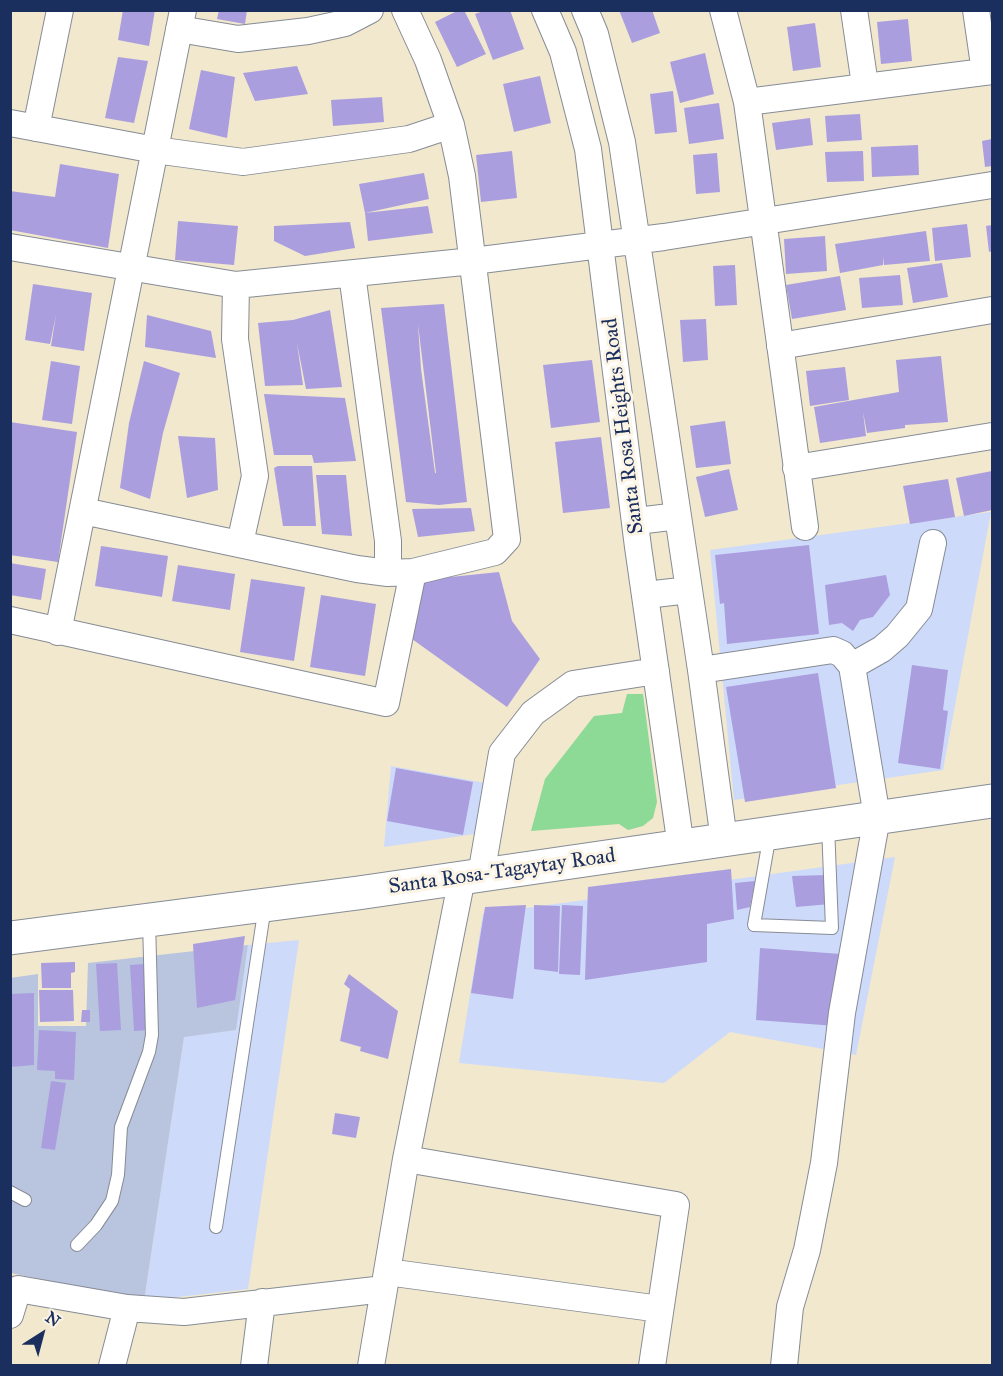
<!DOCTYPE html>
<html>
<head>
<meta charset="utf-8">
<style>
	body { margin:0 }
	#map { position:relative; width:1003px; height:1376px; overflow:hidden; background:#f1e8cd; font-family:"IM FELL Great Primer",serif }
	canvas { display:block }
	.frame { position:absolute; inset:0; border:12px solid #1b2f5e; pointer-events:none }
	.north { position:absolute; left:12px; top:1304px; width:60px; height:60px; -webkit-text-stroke:4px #fcf5e5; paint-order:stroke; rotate:36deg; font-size:16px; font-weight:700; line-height:24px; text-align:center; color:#1b2f5e }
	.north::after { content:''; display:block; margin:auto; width:21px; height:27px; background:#1b2f5e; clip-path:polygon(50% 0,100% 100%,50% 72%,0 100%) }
</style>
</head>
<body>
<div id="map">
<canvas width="1003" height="1376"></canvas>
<div class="frame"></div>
<div class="north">N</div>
</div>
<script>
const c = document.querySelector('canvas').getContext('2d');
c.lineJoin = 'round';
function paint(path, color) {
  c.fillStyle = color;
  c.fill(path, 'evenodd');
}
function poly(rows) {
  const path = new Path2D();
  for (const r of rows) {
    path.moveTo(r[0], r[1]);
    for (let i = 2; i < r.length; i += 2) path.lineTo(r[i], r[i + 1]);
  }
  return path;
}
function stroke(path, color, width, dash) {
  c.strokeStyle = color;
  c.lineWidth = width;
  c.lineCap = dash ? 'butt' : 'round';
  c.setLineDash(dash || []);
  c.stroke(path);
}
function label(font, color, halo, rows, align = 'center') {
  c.font = font + ' "IM FELL Great Primer",serif';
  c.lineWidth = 6;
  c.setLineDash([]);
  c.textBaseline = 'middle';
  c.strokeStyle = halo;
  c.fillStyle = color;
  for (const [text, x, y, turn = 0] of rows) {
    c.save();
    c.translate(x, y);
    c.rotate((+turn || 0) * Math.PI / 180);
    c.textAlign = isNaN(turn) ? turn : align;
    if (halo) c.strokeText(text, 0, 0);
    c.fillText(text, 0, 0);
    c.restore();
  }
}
paint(poly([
	[991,512,943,770,734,800,710,550],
	[391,766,491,784,482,833,384,847],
	[895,857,856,1055,730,1032,664,1083,459,1063,483,914],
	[299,940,248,1289,144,1301,184,1036,235,1030,248,945]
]), '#cedafa');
paint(poly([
	[248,945,236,1030,184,1037,144,1301,11,1273,10,978,38,974,38,1026,86,1026,88,963]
]), '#b9c4de');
paint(poly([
	[627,694,643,694,657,802,653,818,643,826,628,830,619,824,531,831,545,779,594,716,622,713]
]), '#8dd996');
paint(poly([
	[123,10,155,10,149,46,118,40],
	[219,10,247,10,245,24,217,19],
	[459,10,464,10,486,54,457,67,435,22],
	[486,10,510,10,524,49,493,60,475,14],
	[619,10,652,10,660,33,632,43],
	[908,19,912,61,881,64,877,22],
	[815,23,821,67,793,71,787,27],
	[705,53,714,94,680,103,670,62],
	[118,57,148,61,134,123,105,118],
	[297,66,308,94,255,101,243,73],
	[201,70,235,77,227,138,189,129],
	[540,76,551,123,514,132,503,84],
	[673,91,677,132,655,134,650,94],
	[382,97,384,122,333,126,331,100],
	[719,103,724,139,689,144,684,108],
	[860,114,862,140,827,142,825,116],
	[810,118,813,145,776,150,772,123],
	[992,139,992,166,985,167,982,141],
	[918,145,919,175,872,177,871,147],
	[512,151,517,198,481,202,476,155],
	[863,151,864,181,827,182,825,152],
	[717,153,720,192,696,194,693,155],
	[60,164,119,174,108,248,10,230,10,191,55,197],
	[424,173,429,199,365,213,359,184],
	[428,206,433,233,368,241,365,213],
	[178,221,238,226,234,265,175,260],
	[350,222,355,248,305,256,274,241,274,226],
	[967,224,971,257,935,261,932,228],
	[992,225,992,251,989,252,986,226],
	[926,231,930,261,884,265,883,257,883,265,840,273,835,244],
	[825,236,827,271,786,274,784,239],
	[942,263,948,297,913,303,907,268],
	[735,265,737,305,715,306,713,266],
	[900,275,903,305,862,308,859,278],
	[840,276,846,310,792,319,786,285],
	[33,284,92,293,84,351,51,346,56,315,50,344,25,340],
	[444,304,467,502,439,505,406,502,381,308],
	[418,324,436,473,435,473,421,369],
	[330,310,342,387,306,389,297,343,303,385,265,386,258,323,293,320],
	[147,315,211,331,216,358,145,347],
	[706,319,708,360,683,362,680,320],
	[941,356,948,422,905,425,905,428,867,433,863,412,866,436,820,443,814,407,899,392,896,360],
	[592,360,600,422,551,428,543,365],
	[51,361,80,366,72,424,42,420],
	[144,361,180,373,163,433,150,499,120,488,129,423],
	[845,367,849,400,810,406,806,371],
	[264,394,345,398,356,461,314,463,312,455,274,455],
	[725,421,731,464,696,468,690,426],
	[10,422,77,432,58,562,10,555],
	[178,436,215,438,218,490,187,498],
	[601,437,610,508,563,513,555,442],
	[278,466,312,466,316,526,283,526,274,468],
	[729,469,738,510,705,517,696,477],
	[992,471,992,510,964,516,956,478],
	[316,475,346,475,352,536,322,534],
	[948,479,955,517,910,524,903,486],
	[471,508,475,531,418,537,412,509],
	[809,545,819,634,727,644,724,603,720,604,715,555],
	[101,546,168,556,162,597,95,586],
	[10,563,46,569,41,600,10,595],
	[178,565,235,574,230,610,172,601],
	[499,572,512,621,540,659,507,707,412,639,422,580],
	[886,575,890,595,873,617,860,620,853,631,842,623,829,625,825,585],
	[251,579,305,587,294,661,240,652],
	[321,595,376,604,365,676,310,667],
	[912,665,948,670,943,710,948,711,940,769,898,763],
	[818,673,836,788,745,802,726,687],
	[396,768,473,782,463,835,387,821],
	[731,869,734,919,707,924,707,962,585,980,588,887],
	[828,875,830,904,796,907,792,876],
	[755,881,750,907,737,910,735,883],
	[526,905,513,999,471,993,485,907],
	[534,905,560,906,558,972,534,969],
	[562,905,583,906,580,975,559,974],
	[245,936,235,1000,197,1008,193,944],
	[760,948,841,954,836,1026,756,1020],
	[75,962,75,972,71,973,71,988,42,988,41,963],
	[117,963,121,1030,100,1031,96,964],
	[145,964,148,1030,134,1031,130,965],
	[349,974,398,1011,388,1059,360,1051,361,1047,340,1041,350,989,344,984],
	[39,990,73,990,74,1021,40,1022],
	[34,993,34,1065,10,1067,10,994],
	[82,1010,90,1010,90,1022,81,1022],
	[39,1030,76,1032,74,1080,55,1079,55,1071,37,1070],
	[51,1081,66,1083,55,1150,41,1148],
	[335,1113,360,1117,356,1138,332,1134]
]), '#aa9edf');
const lane = poly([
	[770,834,754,925,832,928,828,825],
	[10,1192,25,1200],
	[216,1227,265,906],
	[77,1245,96,1225,112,1201,118,1175,121,1127,149,1052,152,1035,149,921]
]);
const street = poly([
	[545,10,563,52,588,149,638,547,681,847],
	[585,10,595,34,622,142,701,670,724,840],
	[723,10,747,102,805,527],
	[854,10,865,85],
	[976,10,985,72],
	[179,29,238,39,308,31,345,23,370,10],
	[747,102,992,71],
	[10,123,155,150,243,162,409,139,451,125],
	[36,128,60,10],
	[10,247,236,285,473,261,664,237,992,185],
	[352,274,388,541,388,573],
	[236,285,235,339,255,476,240,543],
	[780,346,992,310],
	[796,468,992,436],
	[83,511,357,569,388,573,413,572,495,552,507,539,462,176,451,125,428,60,405,10],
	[637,521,678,516],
	[646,595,689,590],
	[10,620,386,703,413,572],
	[58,632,183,10],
	[852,666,882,649,897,636,919,609,933,543],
	[701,670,833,650,842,654,852,666,877,817,842,1013,824,1163,807,1250,790,1307,784,1366],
	[481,875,502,753,533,713,573,684,656,671],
	[406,1159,676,1205,652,1366],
	[387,1272,660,1309],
	[10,1315,18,1289,127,1308,184,1312,384,1289],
	[112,1366,127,1308],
	[254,1366,262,1302],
	[371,1366,406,1159,462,878]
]);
const primary = poly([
	[10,938,358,893,992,801]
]);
stroke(lane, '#868c96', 14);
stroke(street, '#868c96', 28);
stroke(primary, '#868c96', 35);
stroke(lane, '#fff', 12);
stroke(street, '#fff', 26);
stroke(primary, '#fff', 33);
label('21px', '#1b2f5e', '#fcf5e5', [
	["Santa Rosa Heights Road",624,426,-97],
	["Santa Rosa-Tagaytay Road",502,872,-8]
]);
</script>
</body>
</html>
